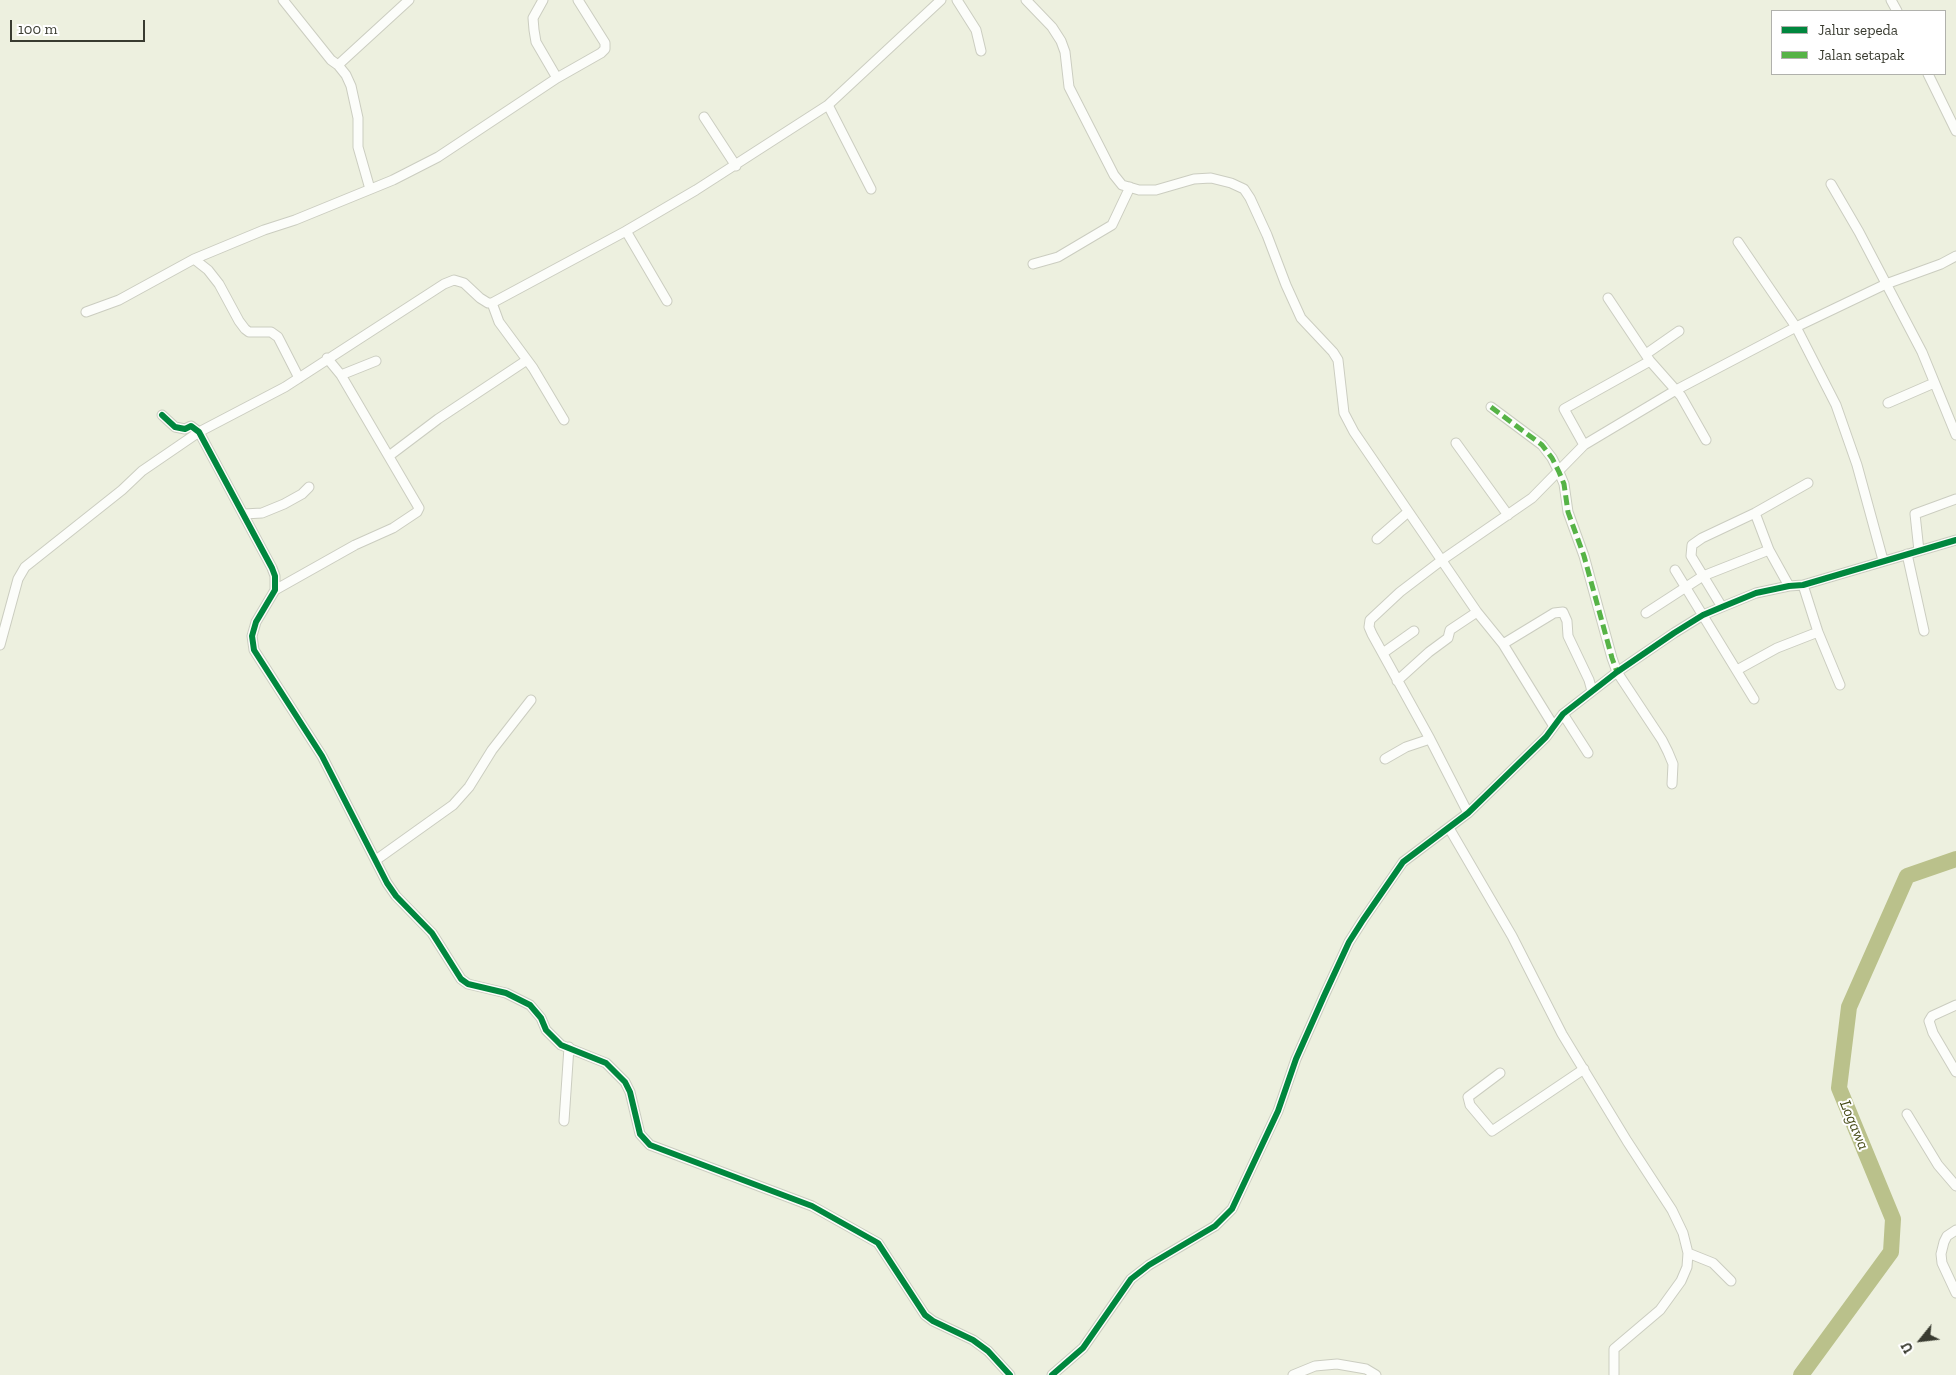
<!DOCTYPE html>
<html>
<head>
<meta charset="utf-8">
<style>
	body { margin:0 }
	#map { position:relative; width:1956px; height:1375px; overflow:hidden; background:#edf0df; font-family:"Zilla Slab",serif }
	canvas { display:block }
	.legend { position:absolute; left:1771px; top:10px; width:175px; height:65px; box-sizing:border-box; background:#fff; border:1px solid #b0b1ac; margin:0; padding:6px 9px; list-style:none; font-size:15px; color:#393b30 }
	.legend li { display:flex; align-items:center; gap:10px; height:25px }
	.legend b { width:25px; border:1px solid #b0b1ac }
	.north { position:absolute; left:1896px; top:1315px; width:50px; height:50px; -webkit-text-stroke:4px #fff; paint-order:stroke; rotate:241deg; font-size:14px; font-weight:700; line-height:20px; text-align:center; color:#393b30 }
	.north::after { content:''; display:block; margin:auto; width:18px; height:22px; background:#393b30; clip-path:polygon(50% 0,100% 100%,50% 72%,0 100%) }
	.scale { position:absolute; left:10px; top:20px; width:135px; height:22px; box-sizing:border-box; border:2px solid #393b30; border-top:0; padding-left:6px; font-size:15px; line-height:18px; white-space:nowrap; color:#393b30; -webkit-text-stroke:4px #fff; paint-order:stroke }
</style>
</head>
<body>
<div id="map">
<canvas width="1956" height="1375"></canvas>
<ul class="legend">
<li><b style="height:6px;background:#00873e"></b>Jalur sepeda</li>
<li><b style="height:6px;background:#56b346"></b>Jalan setapak</li>
</ul>
<div class="north">U</div>
<div class="scale">100 m</div>
</div>
<script>
const c = document.querySelector('canvas').getContext('2d');
c.lineJoin = 'round';
function poly(rows) {
  const path = new Path2D();
  for (const r of rows) {
    path.moveTo(r[0], r[1]);
    for (let i = 2; i < r.length; i += 2) path.lineTo(r[i], r[i + 1]);
  }
  return path;
}
function stroke(path, color, width, dash) {
  c.strokeStyle = color;
  c.lineWidth = width;
  c.lineCap = dash ? 'butt' : 'round';
  c.setLineDash(dash || []);
  c.stroke(path);
}
function label(font, color, halo, rows, align = 'center') {
  c.font = font + ' "Zilla Slab",serif';
  c.lineWidth = 4;
  c.setLineDash([]);
  c.textBaseline = 'middle';
  c.strokeStyle = halo;
  c.fillStyle = color;
  for (const [text, x, y, turn = 0] of rows) {
    c.save();
    c.translate(x, y);
    c.rotate((+turn || 0) * Math.PI / 180);
    c.textAlign = isNaN(turn) ? turn : align;
    if (halo) c.strokeText(text, 0, 0);
    c.fillText(text, 0, 0);
    c.restore();
  }
}
stroke(poly([
	[1801,1375,1891,1252,1893,1219,1839,1088,1849,1007,1907,876,1956,859]
]), '#bac18b', 16);
const street = poly([
	[283,0,331,60,338,65,346,75,351,86,358,118,358,147,370,189],
	[543,0,533,18,534,30,536,42,557,78],
	[957,0,976,30,981,51],
	[1026,0,1052,27,1061,41,1065,52,1069,87,1114,175,1122,185,1139,190,1156,190,1194,179,1211,178,1231,183,1244,189,1250,198,1267,235,1286,285,1301,318,1333,352,1338,360,1344,413,1354,432,1477,612,1503,644,1553,725],
	[1891,0,1897,11],
	[338,65,409,0],
	[1928,74,1956,131],
	[828,105,871,189],
	[704,117,736,166],
	[1831,184,1859,232,1922,352,1956,435],
	[626,231,667,301],
	[1738,242,1796,327,1836,405,1857,465,1883,560],
	[194,259,264,230,295,220,393,180,438,157,557,78,601,53,605,49,605,43,578,0],
	[1033,264,1058,257,1112,225,1130,187],
	[1608,298,1650,361,1681,396,1706,440],
	[492,303,499,322,533,368,564,420],
	[86,312,119,300,194,259,208,270,219,284,239,321,245,329,249,332,271,332,278,337,299,378],
	[1646,354,1679,331],
	[341,375,376,361],
	[1888,403,1934,383],
	[1491,407,1542,445,1552,458,1559,472,1564,484,1568,512,1584,556,1612,658,1617,672,1662,740,1668,752,1673,764,1672,784],
	[162,415,175,427,185,429,191,426,199,432,272,568,275,576,275,590,256,622,252,636,254,650,322,756,387,883,396,896,432,933,461,979,468,984,506,993,530,1005,541,1018,546,1030,561,1045,606,1063,625,1082,630,1092,640,1134,650,1145,812,1206,878,1243,925,1315,933,1321,973,1340,988,1351,1010,1375],
	[1456,443,1508,515],
	[1584,445,1564,409,1650,361],
	[389,456,438,419,527,360],
	[1755,513,1769,550,1789,586],
	[244,514,262,513,284,504,302,494,309,487],
	[1377,539,1408,512],
	[1919,551,1915,514,1956,499],
	[1907,554,1924,631],
	[1675,570,1754,699],
	[1803,585,1818,632,1840,685],
	[275,590,355,545,393,528,417,512,419,508,341,375,327,358],
	[1722,607,1691,556,1692,545,1702,538,1755,513,1808,483],
	[1646,613,1703,576,1769,550],
	[1503,644,1554,613,1563,612,1567,621,1568,636,1589,680,1592,691],
	[0,645,18,579,25,567,122,490,142,471,199,432,285,387,444,284,454,280,464,283,480,298,488,303,492,303,626,231,696,190,828,105,941,0],
	[1383,653,1414,631],
	[1737,670,1777,648,1818,632],
	[1397,681,1429,652,1448,638,1450,630,1477,612],
	[1563,714,1588,753],
	[1385,759,1406,747,1430,739],
	[1468,813,1430,739,1372,634,1369,627,1370,620,1400,592,1442,560,1532,498,1584,445,1676,390,1796,327,1886,284,1941,264,1956,256],
	[1449,828,1512,936,1562,1034,1627,1141,1672,1210,1683,1233,1688,1253,1687,1267,1681,1281,1660,1310,1614,1349,1614,1375],
	[376,860,453,805,469,787,492,750,531,700],
	[1956,1005,1932,1016,1929,1021,1933,1033,1956,1072],
	[1500,1073,1468,1097,1470,1105,1492,1131,1584,1069],
	[1907,1114,1938,1165,1956,1186],
	[564,1121,569,1047],
	[1956,1230,1947,1236,1944,1242,1941,1254,1942,1263,1956,1293],
	[1688,1253,1713,1263,1731,1281],
	[1052,1375,1083,1348,1131,1279,1149,1265,1215,1226,1232,1209,1278,1111,1296,1059,1324,996,1349,942,1363,920,1403,862,1468,813,1546,737,1563,714,1617,672,1674,633,1703,615,1722,607,1756,593,1789,586,1803,585,1956,540],
	[1293,1375,1315,1366,1337,1364,1366,1369,1376,1375]
]);
stroke(street, '#cbcdc0', 11);
stroke(street, '#fcfdfa', 9);
stroke(poly([
	[1491,407,1542,445,1552,458,1559,472,1564,484,1568,512,1584,556,1612,658,1617,672]
]), '#56b346', 5, [10, 5]);
stroke(poly([
	[162,415,175,427,185,429,191,426,199,432,272,568,275,576,275,590,256,622,252,636,254,650,322,756,387,883,396,896,432,933,461,979,468,984,506,993,530,1005,541,1018,546,1030,561,1045,606,1063,625,1082,630,1092,640,1134,650,1145,812,1206,878,1243,925,1315,933,1321,973,1340,988,1351,1010,1375],
	[1052,1375,1083,1348,1131,1279,1149,1265,1215,1226,1232,1209,1278,1111,1296,1059,1324,996,1349,942,1363,920,1403,862,1468,813,1546,737,1563,714,1617,672,1674,633,1703,615,1722,607,1756,593,1789,586,1803,585,1956,540]
]), '#00873e', 6);
label('italic 16px', '#464b17', '#fff', [
	["Logawa",1854,1125,67]
]);
</script>
</body>
</html>
